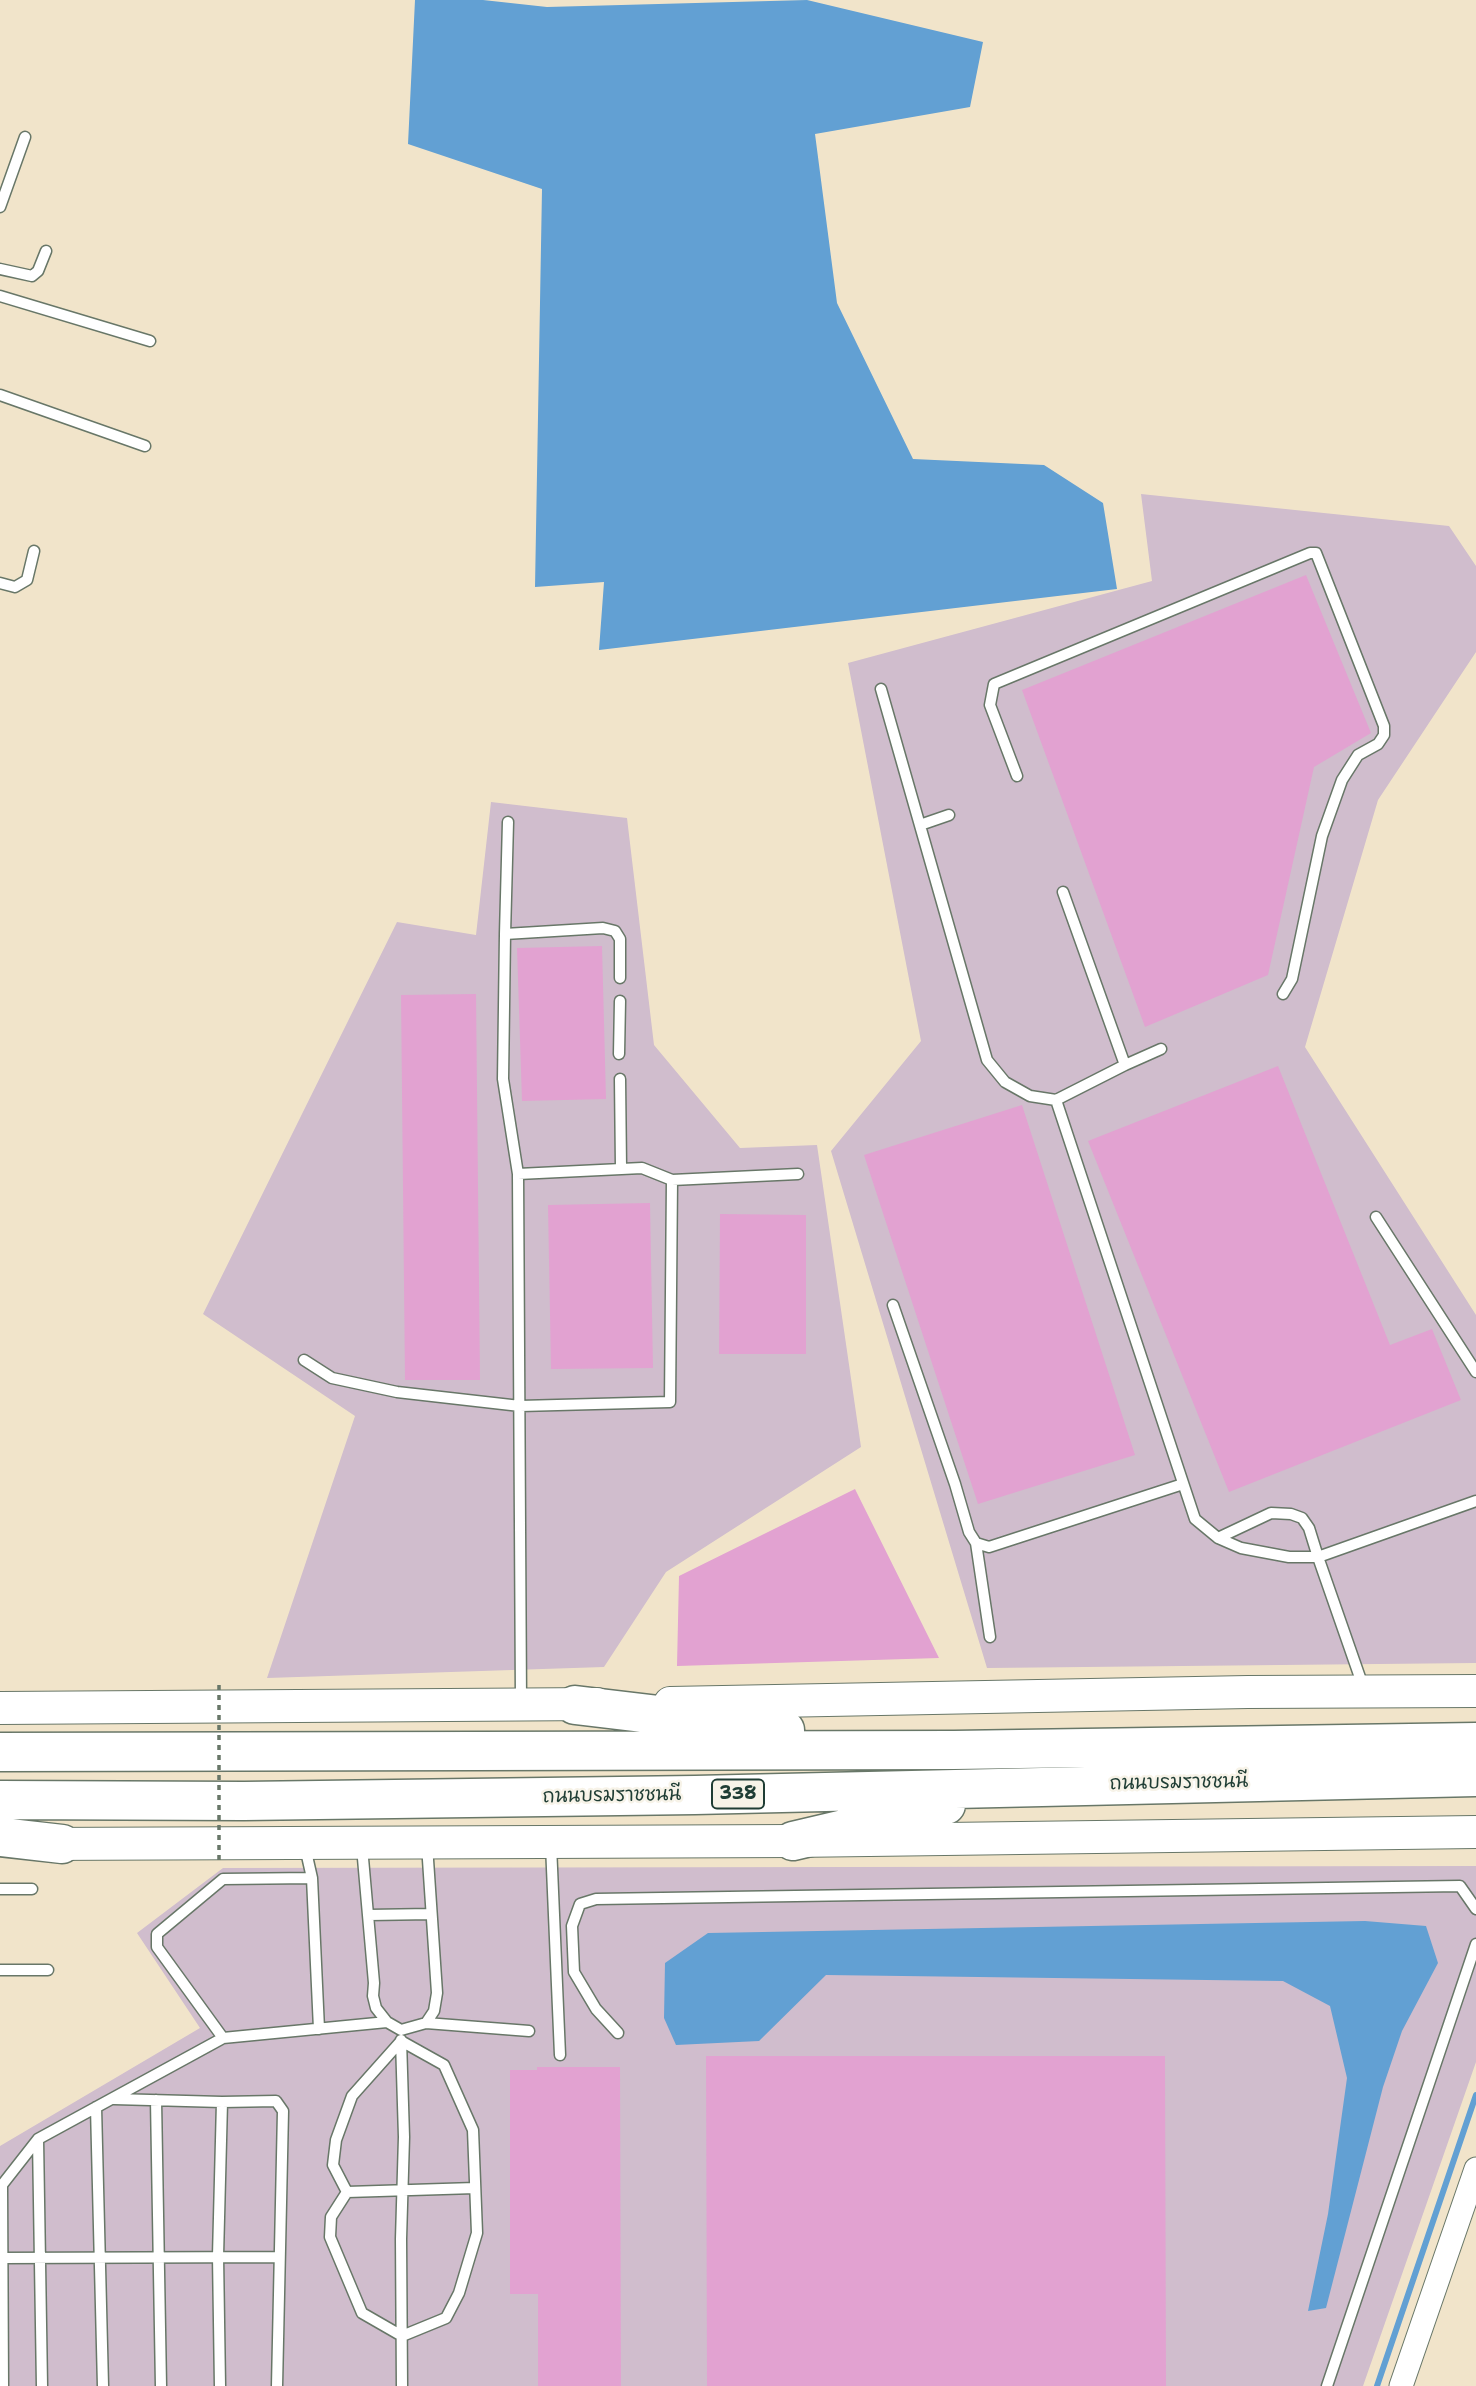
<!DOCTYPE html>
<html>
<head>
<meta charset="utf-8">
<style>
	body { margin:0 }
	canvas { display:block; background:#f1e4ca }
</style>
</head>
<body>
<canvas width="1476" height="2386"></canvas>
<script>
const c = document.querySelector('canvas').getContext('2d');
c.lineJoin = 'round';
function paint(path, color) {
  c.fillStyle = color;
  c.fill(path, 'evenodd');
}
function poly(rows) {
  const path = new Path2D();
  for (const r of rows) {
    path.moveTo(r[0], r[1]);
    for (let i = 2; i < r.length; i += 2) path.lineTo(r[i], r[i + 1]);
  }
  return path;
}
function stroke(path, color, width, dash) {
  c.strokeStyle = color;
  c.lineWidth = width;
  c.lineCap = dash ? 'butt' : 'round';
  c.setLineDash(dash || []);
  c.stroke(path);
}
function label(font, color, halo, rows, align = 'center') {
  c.font = font + ' "Shantell Sans","Playpen Sans Thai",sans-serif';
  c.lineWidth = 5;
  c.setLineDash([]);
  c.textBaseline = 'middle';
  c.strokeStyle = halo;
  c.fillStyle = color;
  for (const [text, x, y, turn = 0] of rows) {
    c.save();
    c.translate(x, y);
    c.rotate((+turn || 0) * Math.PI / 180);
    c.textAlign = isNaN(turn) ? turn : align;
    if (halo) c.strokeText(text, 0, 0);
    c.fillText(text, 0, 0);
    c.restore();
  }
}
paint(poly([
	[1141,494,1449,526,1476,566,1476,652,1378,800,1305,1047,1476,1315,1476,1663,987,1668,831,1151,921,1041,848,663,1152,581],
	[491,802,627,818,654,1045,740,1148,817,1145,861,1447,666,1572,604,1667,267,1678,355,1416,203,1314,397,922,476,935],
	[1476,1866,1476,2062,1363,2386,0,2386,0,2146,200,2028,137,1933,223,1868]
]), '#d0bdcd');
paint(poly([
	[415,0,483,0,547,7,807,0,983,42,970,107,815,134,837,303,913,459,1044,465,1103,503,1117,589,599,650,604,582,535,587,542,189,408,144],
	[1365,1921,1426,1926,1438,1963,1402,2031,1383,2087,1326,2308,1308,2311,1328,2214,1347,2078,1330,2006,1283,1981,826,1975,759,2041,676,2045,664,2018,665,1963,708,1933]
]), '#62a0d3');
stroke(poly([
	[1377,2386,1476,2095]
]), '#62a0d3', 6);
paint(poly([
	[1306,575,1371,733,1314,767,1268,975,1145,1027,1022,690],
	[602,946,606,1099,522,1101,517,948],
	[476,994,480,1380,405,1380,401,995],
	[1278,1066,1390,1345,1432,1329,1461,1400,1229,1492,1088,1141],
	[1022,1105,1135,1455,978,1504,864,1155],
	[650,1203,653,1368,551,1369,548,1205],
	[720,1214,806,1215,806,1354,719,1354],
	[855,1489,939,1658,677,1666,679,1576],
	[706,2056,1165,2056,1166,2386,707,2386],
	[537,2067,620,2067,621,2386,538,2386,538,2294,510,2294,510,2070,537,2070]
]), '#e2a2d1');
const lane = poly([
	[0,207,25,137],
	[0,269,32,276,38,271,46,251],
	[0,296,150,341],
	[0,395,145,446],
	[0,583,15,587,27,580,34,551],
	[881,689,987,1060,1005,1082,1030,1096,1056,1100],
	[1017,776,990,705,994,684,1310,553,1316,553,1384,726,1384,735,1378,744,1358,755,1342,780,1322,836,1292,979,1283,994],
	[508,822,505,934,603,928,615,931,620,939,620,978],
	[920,825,949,815],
	[1063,892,1125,1065,1056,1100,1195,1519,1218,1538,1241,1548,1289,1557,1318,1557,1364,1689],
	[505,934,503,1079,518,1174,521,1702],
	[619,1054,620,1001],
	[1125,1065,1161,1049],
	[620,1079,621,1168],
	[672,1180,798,1174],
	[1376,1217,1476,1372],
	[893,1305,955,1484,969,1532,976,1543,989,1547,1183,1484],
	[304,1360,332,1378,397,1392,520,1406,670,1402,672,1180,642,1168,518,1174],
	[1218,1538,1271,1513,1291,1514,1302,1518,1309,1528,1318,1557,1476,1501],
	[976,1543,990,1637],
	[551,1845,560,2055],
	[305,1847,312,1878,319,2029],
	[362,1847,374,1983,373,1996,376,2008,387,2022,401,2030,426,2023,434,2011,437,1993,427,1845],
	[0,1889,32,1889],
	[369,1915,431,1914],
	[0,1970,48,1970],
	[426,2023,529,2031],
	[618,2033,596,2009,574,1972,572,1926,580,1904,596,1899,1460,1886,1476,1909],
	[223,2038,157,1947,157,1934,223,1879,312,1878],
	[401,2040,404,2137,401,2239,402,2386],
	[401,2041,444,2065,473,2130,477,2233,459,2293,446,2318,402,2336,362,2313,330,2237,331,2217,347,2192,333,2165,336,2140,352,2096,401,2041],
	[114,2099,222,2102,218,2256,220,2386],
	[156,2100,161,2386],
	[222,2102,276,2101,283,2111,277,2386],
	[96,2107,103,2386],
	[38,2139,42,2386],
	[347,2192,475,2188],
	[2,2258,277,2257],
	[3,2386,2,2185,38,2139,223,2038,387,2022],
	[1327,2386,1476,1944]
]);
const street = poly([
	[1401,2386,1476,2169]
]);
const secondary = poly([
	[670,1703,1248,1692,1476,1691],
	[0,1708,597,1704],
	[39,1844,793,1841,1476,1832]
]);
const highway = poly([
	[575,1705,785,1730],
	[0,1752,954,1750,1476,1742],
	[0,1800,244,1801,695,1795,1476,1777],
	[0,1837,62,1844],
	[793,1841,946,1805]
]);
stroke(lane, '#687768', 13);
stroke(street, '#687768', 25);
stroke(secondary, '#687768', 34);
stroke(highway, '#687768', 41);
stroke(lane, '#fff', 10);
stroke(street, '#fff', 23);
stroke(secondary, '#fff', 32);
stroke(highway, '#fff', 38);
stroke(poly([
	[219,1860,219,1681]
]), '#687768', 3.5, [5, 5]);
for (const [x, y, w] of [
	[738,1794,52]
]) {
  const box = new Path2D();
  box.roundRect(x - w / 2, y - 14.5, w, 29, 5);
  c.fillStyle = '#f7f3e8';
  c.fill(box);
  stroke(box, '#1f3d34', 2);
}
label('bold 18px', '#1f3d34', null, [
	["338",738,1794]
]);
label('19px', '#1f3d34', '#f7f3e8', [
	["ถนนบรมราชชนนี",1179,1783,-1],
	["ถนนบรมราชชนนี",612,1796,-1]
]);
</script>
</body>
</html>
